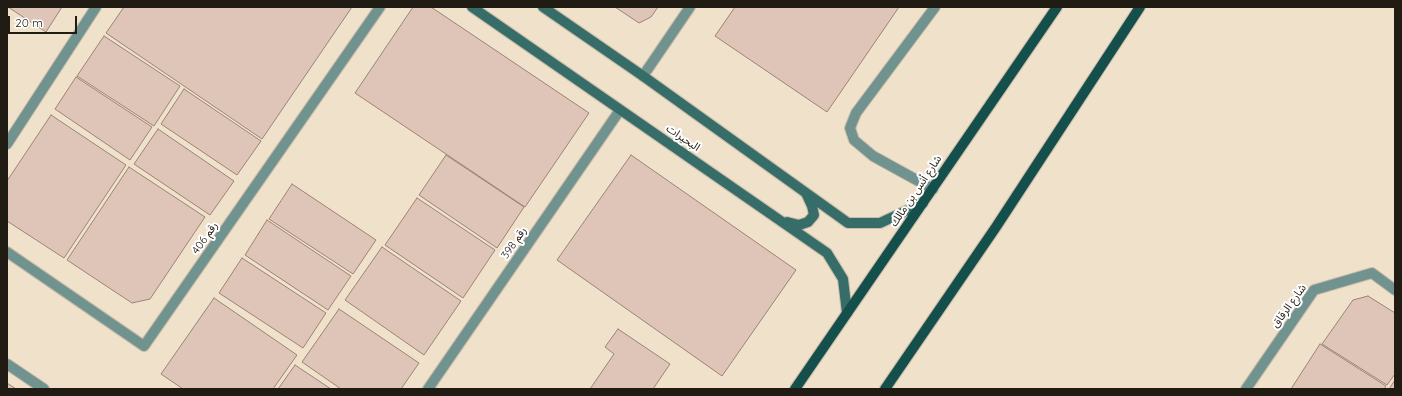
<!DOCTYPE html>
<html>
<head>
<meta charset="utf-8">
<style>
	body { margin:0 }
	#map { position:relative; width:1402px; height:396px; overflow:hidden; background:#f0e1cb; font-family:Quicksand,sans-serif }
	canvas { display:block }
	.frame { position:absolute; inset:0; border:8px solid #201b13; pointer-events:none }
	.scale { position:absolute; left:8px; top:16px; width:69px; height:18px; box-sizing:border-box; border:2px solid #201b13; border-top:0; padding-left:5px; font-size:12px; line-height:14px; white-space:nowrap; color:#201b13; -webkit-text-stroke:3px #fff; paint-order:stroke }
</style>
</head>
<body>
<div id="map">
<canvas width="1402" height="396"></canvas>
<div class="frame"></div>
<div class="scale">20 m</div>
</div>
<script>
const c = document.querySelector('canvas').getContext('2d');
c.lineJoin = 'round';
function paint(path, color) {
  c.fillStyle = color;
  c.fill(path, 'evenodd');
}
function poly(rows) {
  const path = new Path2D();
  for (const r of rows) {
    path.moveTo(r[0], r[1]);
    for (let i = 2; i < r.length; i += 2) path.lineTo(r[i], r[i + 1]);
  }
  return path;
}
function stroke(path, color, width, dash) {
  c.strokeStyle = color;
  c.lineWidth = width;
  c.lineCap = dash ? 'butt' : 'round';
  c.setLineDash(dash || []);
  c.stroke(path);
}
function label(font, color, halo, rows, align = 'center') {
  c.font = font + ' Quicksand,"Noto Sans Arabic",sans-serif';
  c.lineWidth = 4;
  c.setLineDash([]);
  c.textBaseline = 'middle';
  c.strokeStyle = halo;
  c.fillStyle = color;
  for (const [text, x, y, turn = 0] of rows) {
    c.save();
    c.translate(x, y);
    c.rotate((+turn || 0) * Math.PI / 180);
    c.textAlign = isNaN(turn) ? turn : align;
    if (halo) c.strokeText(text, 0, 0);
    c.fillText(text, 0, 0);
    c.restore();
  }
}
const building = poly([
	[8,7,62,7,46,32,8,7],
	[124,7,352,7,262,139,106,33,124,7],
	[413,7,431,7,589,113,525,207,355,93,413,7],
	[615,7,658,7,651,17,639,23,615,7],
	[735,7,899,7,827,112,715,36,735,7],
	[104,36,180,86,154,126,77,76,104,36],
	[76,77,152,127,130,160,55,109,76,77],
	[184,89,261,141,237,175,161,124,184,89],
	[51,115,126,165,64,258,7,221,7,181,51,115],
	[158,129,234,181,210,215,134,164,158,129],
	[446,155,524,207,497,248,419,195,446,155],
	[631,155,796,270,722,376,557,260,631,155],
	[129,167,205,217,150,299,132,303,67,260,129,167],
	[292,184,376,240,353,274,269,219,292,184],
	[417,198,495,250,463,298,385,245,417,198],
	[267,220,351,276,328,310,245,255,267,220],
	[382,247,461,301,424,355,345,300,382,247],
	[242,258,326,313,303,348,219,293,242,258],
	[1368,296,1395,313,1395,374,1387,385,1322,344,1353,300,1368,296],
	[214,298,297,355,273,389,183,389,161,374,214,298],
	[339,309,419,363,401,389,341,389,302,362,339,309],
	[618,329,670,364,653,389,590,389,614,354,605,347,618,329],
	[1320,344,1386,386,1384,389,1291,389,1320,344],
	[295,365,331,389,278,389,295,365],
	[1395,380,1395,389,1389,389,1395,380],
	[7,383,16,389,7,389,7,383]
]);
paint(building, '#dec5b8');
stroke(building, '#9a8376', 1);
const lane = poly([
	[933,189,873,156,854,140,850,128,856,113,935,7]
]);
const street = poly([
	[643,76,690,7],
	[7,144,96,7],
	[7,252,144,346,380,7],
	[7,364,44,389],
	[428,389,620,110],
	[1246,389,1314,290,1372,273,1395,290]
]);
const secondary = poly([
	[472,7,827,253,843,279,847,313],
	[543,7,643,76,848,223,880,223,923,203],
	[787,222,799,225,808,222,814,215,812,206,806,193]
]);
const primary = poly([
	[795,389,1057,7],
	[885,389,996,227,1140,7]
]);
stroke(lane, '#cbbdaa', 12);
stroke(street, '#cbbdaa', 12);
stroke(secondary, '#cbbdaa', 12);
stroke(primary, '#cbbdaa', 12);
stroke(lane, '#719390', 10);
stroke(street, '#719390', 10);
stroke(secondary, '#366d68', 10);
stroke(primary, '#154f4b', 10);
label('11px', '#201b13', '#fff', [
	["البحيرات",683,138,34],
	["شارع أنس بن مالك",916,191,-56],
	["رقم 406",205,238,-55],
	["رقم 398",514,243,-56],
	["شارع الرقاق",1289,306,-54]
]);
</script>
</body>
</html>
